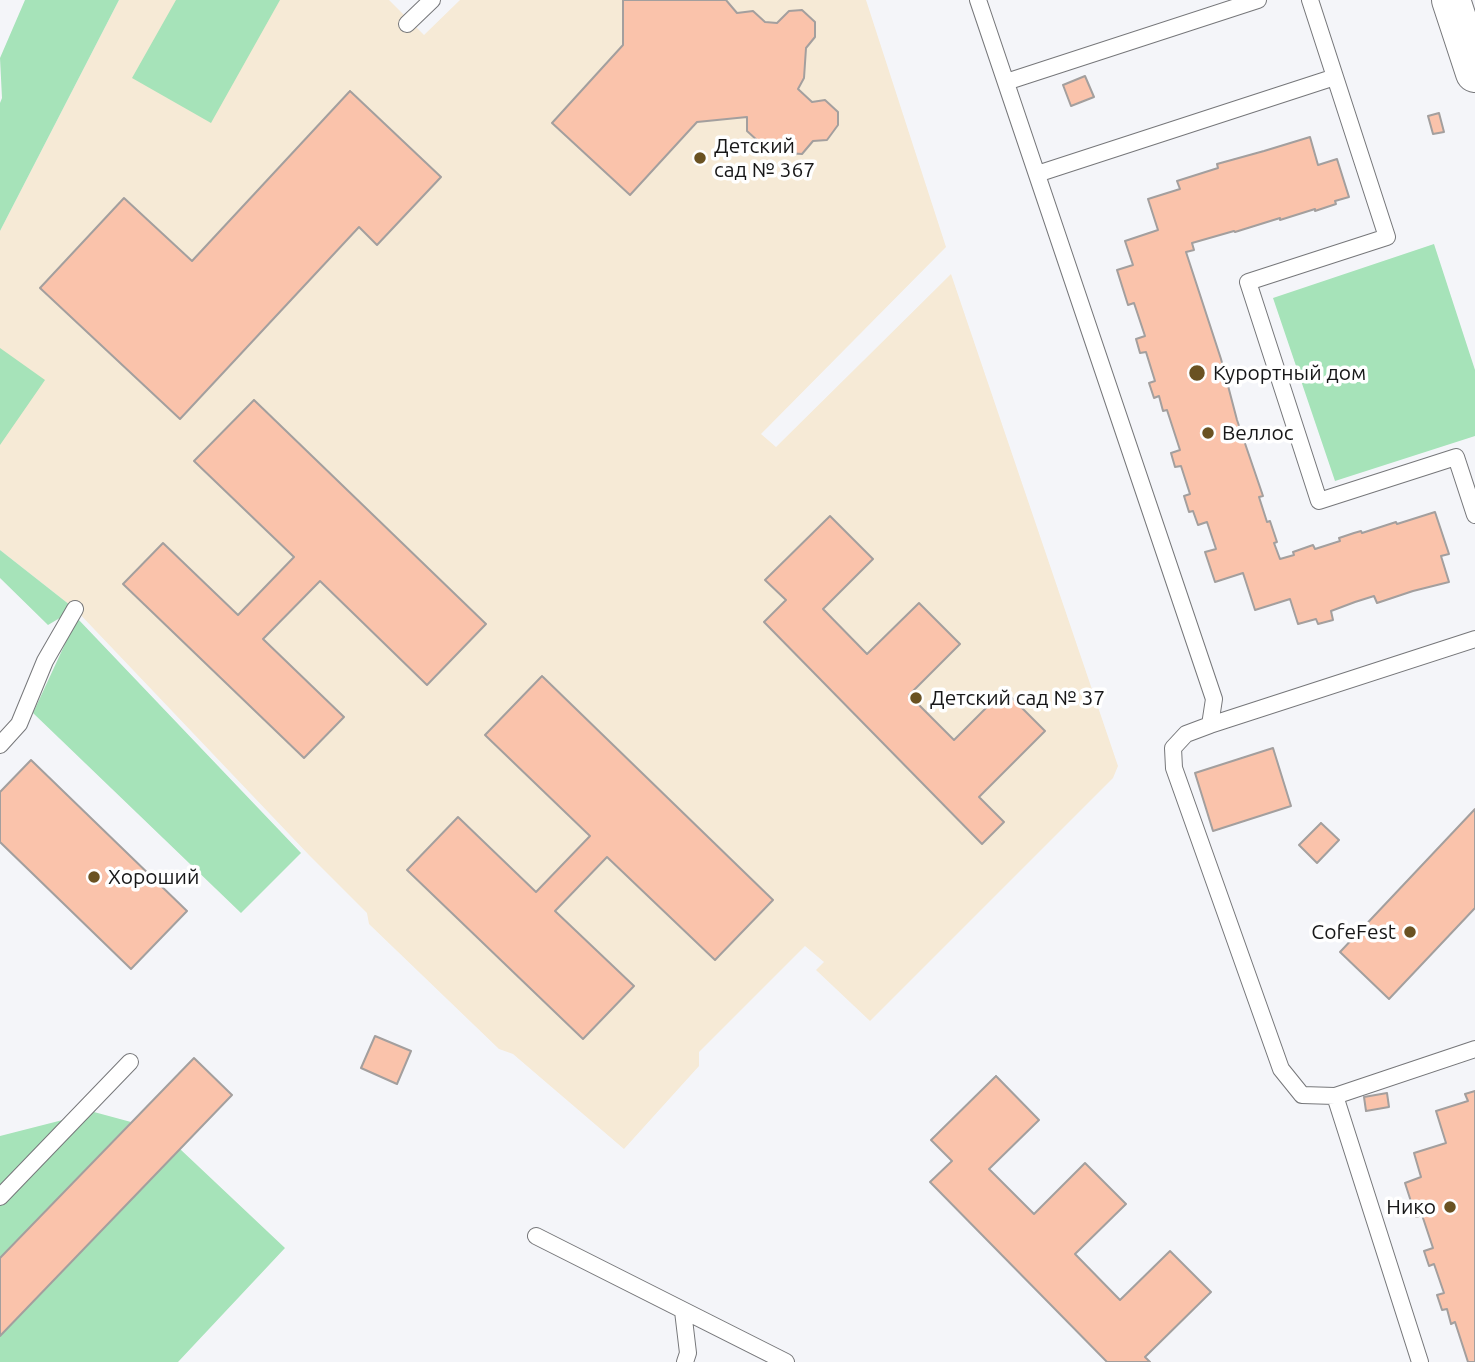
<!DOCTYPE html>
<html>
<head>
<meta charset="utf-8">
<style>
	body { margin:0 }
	canvas { display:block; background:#f4f5f9 }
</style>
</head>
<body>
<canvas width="1475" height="1362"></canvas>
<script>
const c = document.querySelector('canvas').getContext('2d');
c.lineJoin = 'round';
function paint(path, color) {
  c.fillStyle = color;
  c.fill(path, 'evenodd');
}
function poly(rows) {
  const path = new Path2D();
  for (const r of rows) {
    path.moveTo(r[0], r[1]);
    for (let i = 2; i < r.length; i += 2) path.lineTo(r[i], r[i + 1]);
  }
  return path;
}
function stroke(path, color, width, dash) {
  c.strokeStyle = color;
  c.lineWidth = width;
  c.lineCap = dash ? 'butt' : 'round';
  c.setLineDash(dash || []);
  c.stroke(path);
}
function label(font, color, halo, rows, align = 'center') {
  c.font = font + ' Ubuntu,sans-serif';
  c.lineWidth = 7;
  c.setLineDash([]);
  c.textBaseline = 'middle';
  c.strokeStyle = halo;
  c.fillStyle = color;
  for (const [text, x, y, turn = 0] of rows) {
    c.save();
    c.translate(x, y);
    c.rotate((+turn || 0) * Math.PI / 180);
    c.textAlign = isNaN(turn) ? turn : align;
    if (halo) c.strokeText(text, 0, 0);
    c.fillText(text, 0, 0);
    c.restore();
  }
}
paint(poly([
	[119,0,389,0,424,35,460,0,866,0,946,247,761,434,776,447,951,274,1118,766,1113,778,870,1021,816,970,824,962,805,946,699,1052,699,1066,624,1149,513,1054,499,1049,369,924,367,913,309,855,75,609,0,550,0,231]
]), '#f6ead6');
paint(poly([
	[25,0,119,0,0,231,0,103,2,98,0,58],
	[176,0,280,0,211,123,132,78],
	[1434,244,1475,370,1475,436,1335,481,1273,298],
	[0,348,45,380,0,445],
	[0,550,75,609,48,625,0,578],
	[77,618,301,853,241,913,33,713],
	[94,1112,131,1122,0,1258,0,1136],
	[180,1149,285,1248,178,1362,0,1362,0,1336]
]), '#a6e3b9');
const building = poly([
	[623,0,726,0,737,13,753,11,765,22,777,23,789,11,802,10,815,22,815,37,806,48,804,78,798,89,812,102,825,100,838,112,838,125,827,140,813,141,802,154,786,153,773,142,759,142,747,131,747,117,697,122,630,195,552,123,623,45,623,0],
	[1085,76,1094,97,1071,106,1063,85,1085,76],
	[350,91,441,177,377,245,359,227,180,419,40,288,124,198,192,261,350,91],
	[1439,113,1444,132,1433,134,1428,116,1439,113],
	[1310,137,1318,165,1337,159,1349,197,1335,201,1336,204,1315,211,1315,209,1280,220,1280,218,1235,232,1234,231,1192,243,1194,250,1186,252,1221,359,1237,420,1263,496,1259,497,1267,522,1270,521,1277,542,1274,543,1280,559,1294,555,1293,552,1313,545,1315,549,1340,541,1339,538,1354,533,1361,531,1362,533,1396,522,1397,524,1435,512,1449,554,1441,556,1449,582,1413,591,1377,603,1374,596,1355,602,1331,611,1333,620,1318,624,1316,619,1298,624,1290,599,1255,610,1243,573,1215,582,1205,552,1216,549,1207,522,1198,525,1193,511,1189,512,1184,496,1190,494,1181,466,1175,467,1171,453,1180,450,1167,410,1163,411,1159,396,1154,398,1149,383,1155,381,1146,352,1140,353,1136,339,1145,336,1134,303,1128,305,1117,270,1133,265,1125,241,1158,230,1148,199,1180,189,1177,181,1218,168,1217,164,1264,151,1310,137],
	[254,400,486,624,427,685,320,581,263,639,344,717,304,758,123,584,163,543,238,615,294,557,194,461,254,400],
	[830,516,873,559,823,609,867,654,919,603,960,644,909,695,954,740,1004,690,1045,731,979,797,1004,822,982,844,764,622,786,600,765,580,830,516],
	[542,676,773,900,715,960,607,857,555,911,634,986,583,1039,407,870,458,817,536,892,590,836,485,735,542,676],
	[1273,748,1291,806,1213,831,1195,773,1273,748],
	[31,760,187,911,131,969,0,842,0,792,31,760],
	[1475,809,1475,908,1389,999,1340,952,1475,809],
	[1321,823,1339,840,1317,863,1299,845,1321,823],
	[375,1036,411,1051,397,1084,361,1068,375,1036],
	[194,1058,232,1095,0,1336,0,1258,194,1058],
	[996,1076,1039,1120,989,1169,1034,1214,1085,1163,1126,1204,1075,1254,1120,1300,1170,1251,1211,1292,1145,1357,1150,1362,1107,1362,930,1182,952,1161,931,1140,996,1076],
	[1475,1091,1475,1362,1468,1362,1455,1322,1451,1324,1447,1309,1442,1310,1437,1295,1444,1293,1434,1264,1429,1266,1424,1251,1433,1248,1422,1215,1416,1217,1405,1183,1421,1177,1414,1153,1446,1143,1436,1111,1468,1101,1465,1094,1475,1091],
	[1387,1093,1389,1107,1366,1111,1364,1097,1387,1093]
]);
paint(building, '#fac3ab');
stroke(building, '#a39f9e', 2);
const lane = poly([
	[978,0,1214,699,1210,725,1186,734,1173,748,1174,768,1281,1069,1302,1095,1335,1096,1475,1049],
	[1310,0,1387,237,1248,282,1319,501,1456,457,1475,515],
	[407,24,432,0],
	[1006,82,1258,0],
	[1037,174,1335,77],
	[1210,725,1475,639],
	[0,745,19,724,45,661,75,609],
	[1335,1096,1420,1362],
	[0,1197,130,1062],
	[536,1236,786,1362],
	[683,1311,688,1353,685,1362]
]);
const secondary = poly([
	[1451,0,1475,73]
]);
stroke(lane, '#76777a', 18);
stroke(secondary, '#76777a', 40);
stroke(lane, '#fff', 16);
stroke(secondary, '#fff', 38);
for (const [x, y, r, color] of [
	[700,158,7,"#6a5222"],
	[1197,373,9,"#6a5222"],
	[1208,433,7,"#6a5222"],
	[916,698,7,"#6a5222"],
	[94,877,7,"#6a5222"],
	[1410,932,7,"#6a5222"],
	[1450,1207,7,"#6a5222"]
]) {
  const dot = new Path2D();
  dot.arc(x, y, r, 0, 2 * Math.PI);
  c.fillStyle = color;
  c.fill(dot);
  stroke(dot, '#fff', 2.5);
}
label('21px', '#171718', '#fff', [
	["Детский",714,146],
	["сад № 367",714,170],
	["Курортный дом",1213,373],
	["Веллос",1222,433],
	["Детский сад № 37",930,698],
	["Хороший",108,877],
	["CofeFest",1396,932,"right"],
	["Нико",1436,1207,"right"]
], 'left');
</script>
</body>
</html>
